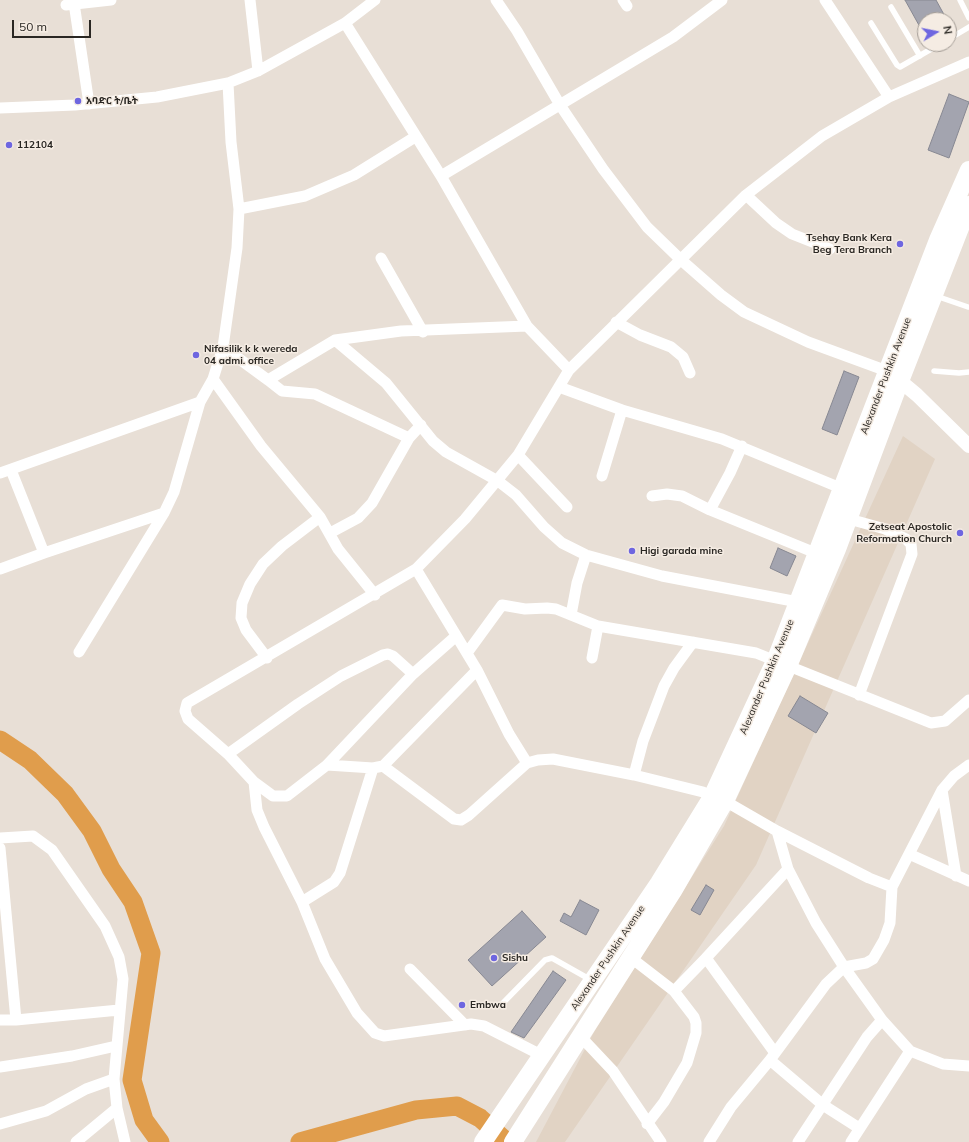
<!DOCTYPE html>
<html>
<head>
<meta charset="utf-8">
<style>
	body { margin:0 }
	#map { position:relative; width:969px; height:1142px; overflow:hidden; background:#e8dfd6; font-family:Mulish,sans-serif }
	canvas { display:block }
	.north { position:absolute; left:917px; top:12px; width:40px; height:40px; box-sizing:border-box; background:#f5ece3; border:1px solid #a49d96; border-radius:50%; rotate:80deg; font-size:11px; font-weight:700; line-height:16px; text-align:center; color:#2a2723 }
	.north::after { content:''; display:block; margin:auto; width:14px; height:18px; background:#6e66e0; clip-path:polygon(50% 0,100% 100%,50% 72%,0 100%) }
	.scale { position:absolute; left:12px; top:20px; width:79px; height:18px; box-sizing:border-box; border:2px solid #2a2723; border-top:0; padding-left:5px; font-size:12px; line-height:14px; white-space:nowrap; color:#2a2723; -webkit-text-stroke:3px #f5ece3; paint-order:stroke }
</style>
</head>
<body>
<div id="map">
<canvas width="969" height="1142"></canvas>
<div class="north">N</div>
<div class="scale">50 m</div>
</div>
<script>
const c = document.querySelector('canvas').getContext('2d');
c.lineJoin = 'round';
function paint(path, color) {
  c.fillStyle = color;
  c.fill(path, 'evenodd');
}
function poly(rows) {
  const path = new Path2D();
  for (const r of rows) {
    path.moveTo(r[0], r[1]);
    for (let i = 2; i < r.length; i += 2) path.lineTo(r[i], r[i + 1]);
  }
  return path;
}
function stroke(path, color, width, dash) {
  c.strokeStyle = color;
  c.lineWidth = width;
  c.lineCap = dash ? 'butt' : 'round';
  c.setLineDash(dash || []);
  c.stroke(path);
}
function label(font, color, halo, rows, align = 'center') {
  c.font = font + ' Mulish,"Noto Sans Ethiopic",sans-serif';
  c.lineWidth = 3;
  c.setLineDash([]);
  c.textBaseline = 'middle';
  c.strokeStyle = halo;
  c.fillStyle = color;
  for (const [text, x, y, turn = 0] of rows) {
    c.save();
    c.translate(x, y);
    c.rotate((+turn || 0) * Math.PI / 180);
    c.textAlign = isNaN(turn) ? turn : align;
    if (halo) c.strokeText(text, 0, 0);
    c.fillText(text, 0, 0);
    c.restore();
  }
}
paint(poly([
	[903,436,935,459,756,865,565,1142,536,1142,594,1032,724,826]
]), '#e1d3c4');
stroke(poly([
	[0,740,30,760,65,794,92,831,111,869,133,902,151,953,132,1080,144,1120,160,1142],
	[300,1142,416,1110,457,1106,480,1118,507,1142]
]), '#e09d4c', 19);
const building = poly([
	[905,0,936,0,947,20,925,20,925,36,905,0],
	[949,94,969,102,949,158,928,150,949,94],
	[844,371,859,377,837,435,822,429,844,371],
	[778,548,796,556,787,576,770,568,778,548],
	[800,696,828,713,816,733,788,716,800,696],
	[706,885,714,890,700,915,691,910,706,885],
	[580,900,599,910,586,935,560,921,564,913,571,917,580,900],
	[522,911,546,937,492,986,468,960,522,911],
	[553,971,566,980,524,1038,511,1032,553,971]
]);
paint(building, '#a3a4af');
stroke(building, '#878892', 1);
stroke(poly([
	[960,0,969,18],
	[891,7,920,56],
	[871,23,897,65,900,67,940,44],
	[949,39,969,27],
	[936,296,968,307],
	[934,371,959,373,969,372],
	[502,1004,545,960,552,958,591,980]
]), '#fff', 5.5);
stroke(poly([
	[250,0,258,71],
	[496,0,517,31,560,105,603,169,647,227,680,259,721,295,744,312,808,342,887,371],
	[623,0,627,6],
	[825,0,889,97],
	[74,3,89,104],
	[66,5,111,0],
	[0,108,75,105,157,97,228,83,258,71,345,23,375,0],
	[441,176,673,37,722,0],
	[746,195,776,223,792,234,830,249],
	[239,209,305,196,354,175,415,137],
	[381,258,423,332],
	[616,322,640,335,671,347,683,357,690,373],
	[335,340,386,383,433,441,446,452,498,481,516,495,544,527,562,543,586,555,662,576,798,602],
	[223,347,268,380,335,340,401,331,527,326],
	[569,370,746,195,822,136,889,97,969,62],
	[213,379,261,446,320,517,338,549,375,595],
	[268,380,282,391,315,394,409,438],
	[559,387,622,410,722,439,843,489],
	[518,455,567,507],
	[0,473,200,402],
	[602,476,622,410],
	[652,496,667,494,682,496,710,510,818,554],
	[710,510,730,473,742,446],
	[849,519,885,529,906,539,911,544,912,554,859,695],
	[330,533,358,518,372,503,409,438,421,425],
	[44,553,164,513],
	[0,569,44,553,11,470],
	[416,569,477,670,509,734,527,763,538,760,553,759,634,775,703,792,712,797],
	[571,615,577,583,586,555],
	[79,652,164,513,174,492,200,402,213,379,223,347,237,248,239,209,231,142,228,83],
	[467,653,502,605,525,609,547,608,556,609,598,626,756,653,931,723,945,721,969,700],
	[267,658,246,630,241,618,242,603,250,584,263,564,282,546,320,517],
	[592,658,598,626],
	[413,674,393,656,388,654,383,655,341,676,298,704,228,754,254,782,273,796,287,796,327,765,413,674,455,637],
	[228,754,188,719,185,711,187,703,416,569,465,519,518,455,569,370,527,326,441,176,345,23],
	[327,765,373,768,383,766,477,670],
	[383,766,454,819,461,820,469,815,527,763],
	[634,775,643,741,664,686,674,668,693,642],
	[254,782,257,810,264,827,302,902,325,959,357,1013,375,1033,384,1036,471,1024,484,1026,541,1055],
	[942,790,956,876],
	[777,831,869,878,892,887,942,790,954,776,969,765],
	[0,838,33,836,52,850,105,926,119,957,123,979,114,1079,117,1108,125,1142],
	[0,848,16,1020,119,1010],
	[909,854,969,881],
	[302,902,334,882,340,873,373,768],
	[630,957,674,991],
	[410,969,465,1025],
	[0,1020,16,1020],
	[581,1037,613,1071,661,1142],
	[910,1051,943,1064,969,1066],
	[775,1053,706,958,788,869],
	[770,1060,823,1105,859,1128],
	[0,1067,72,1056,116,1046],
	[0,1124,46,1111,86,1089,114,1079],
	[647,1124,664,1102,687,1063,696,1033,696,1023,694,1017,674,991,706,958],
	[76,1142,117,1108],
	[709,1142,731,1107,770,1060,826,984,844,967,816,923,788,869,777,831,725,801],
	[798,1142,867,1037,882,1020,844,967,866,963,873,959,884,940,890,923,892,887],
	[851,1142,910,1051,882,1020]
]), '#fff', 11);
stroke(poly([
	[893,375,917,395,969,446]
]), '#fff', 14);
stroke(poly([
	[483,1142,659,883,712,797,776,659,938,240,969,170],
	[513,1142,673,891,725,801,788,666,837,549,900,381,969,205]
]), '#fff', 18);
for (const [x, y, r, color] of [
	[78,101,4,"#6e66e0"],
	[9,145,4,"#6e66e0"],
	[900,244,4,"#6e66e0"],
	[196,355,4,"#6e66e0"],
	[960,533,4,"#6e66e0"],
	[632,551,4,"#6e66e0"],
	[494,958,4,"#6e66e0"],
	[462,1005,4,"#6e66e0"]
]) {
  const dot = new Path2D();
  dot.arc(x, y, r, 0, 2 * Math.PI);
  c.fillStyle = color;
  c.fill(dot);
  stroke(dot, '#f5ece3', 1.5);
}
label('bold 10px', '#2a2723', '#f5ece3', [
	["አባድር ት/ቤት",86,101],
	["112104",17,145],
	["Tsehay Bank Kera",892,238,"right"],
	["Beg Tera Branch",892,250,"right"],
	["Nifasilik k k wereda",204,349],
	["04 admi. office",204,361],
	["Zetseat Apostolic",952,527,"right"],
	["Reformation Church",952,539,"right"],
	["Higi garada mine",640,551],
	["Sishu",502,958],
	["Embwa",470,1005]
], 'left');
label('10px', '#2a2723', '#f5ece3', [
	["Alexander Pushkin Avenue",886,376,-69],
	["Alexander Pushkin Avenue",767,677,-67],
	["Alexander Pushkin Avenue",608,958,-56]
]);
</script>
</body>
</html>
